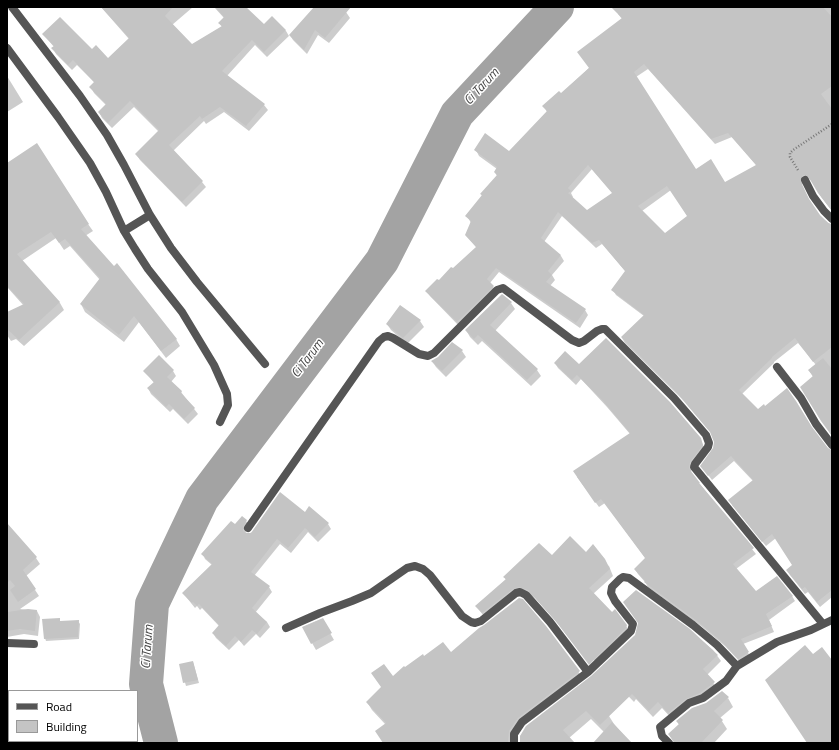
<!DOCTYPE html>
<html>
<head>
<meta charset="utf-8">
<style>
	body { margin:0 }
	#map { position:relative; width:839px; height:750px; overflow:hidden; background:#fff; font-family:"Titillium Web",sans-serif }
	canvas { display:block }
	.frame { position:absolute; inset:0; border:8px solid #000; pointer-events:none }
	.legend { position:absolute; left:8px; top:690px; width:130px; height:52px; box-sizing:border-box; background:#fff; border:1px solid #999; margin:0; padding:5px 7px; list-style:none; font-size:12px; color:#000 }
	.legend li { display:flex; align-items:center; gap:8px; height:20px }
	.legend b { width:20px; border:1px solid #999 }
</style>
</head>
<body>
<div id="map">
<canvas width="839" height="750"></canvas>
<div class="frame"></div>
<ul class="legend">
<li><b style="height:5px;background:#555"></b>Road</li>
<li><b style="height:11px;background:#c4c4c4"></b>Building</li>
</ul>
</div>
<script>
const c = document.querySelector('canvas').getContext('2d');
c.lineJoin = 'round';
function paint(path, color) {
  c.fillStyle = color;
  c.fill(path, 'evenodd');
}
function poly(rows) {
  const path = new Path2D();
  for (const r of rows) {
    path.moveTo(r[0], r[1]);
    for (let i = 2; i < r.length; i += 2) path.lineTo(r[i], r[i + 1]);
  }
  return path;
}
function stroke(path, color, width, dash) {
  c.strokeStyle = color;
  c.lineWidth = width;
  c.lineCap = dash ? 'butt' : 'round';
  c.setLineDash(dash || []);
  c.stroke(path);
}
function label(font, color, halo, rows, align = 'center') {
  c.font = font + ' "Titillium Web",sans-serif';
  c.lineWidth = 3;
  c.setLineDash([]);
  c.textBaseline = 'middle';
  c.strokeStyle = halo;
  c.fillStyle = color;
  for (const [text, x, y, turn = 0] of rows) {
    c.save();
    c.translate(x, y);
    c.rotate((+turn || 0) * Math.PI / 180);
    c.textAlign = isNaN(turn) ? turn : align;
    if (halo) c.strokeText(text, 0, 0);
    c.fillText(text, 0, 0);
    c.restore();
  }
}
paint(poly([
	[101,7,193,7,172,25,192,46,222,27,219,23,224,18,214,7,245,7,264,26,272,17,286,31,289,36,316,7,340,7,346,12,350,18,329,43,318,35,307,54,293,40,290,35,267,57,255,45,227,76,264,105,268,110,249,131,224,112,206,124,204,121,173,151,202,182,206,187,186,207,140,160,136,154,159,132,134,107,112,128,102,118,99,112,106,105,94,93,91,87,95,83,77,65,72,70,56,54,53,48,54,47,44,35,92,50,108,59,129,39],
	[625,7,832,7,832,211,822,198,813,182,809,179,805,180,802,185,802,188,819,215,831,225,832,225,832,436,801,387,813,377,809,370,816,365,798,343,774,362,774,363,742,394,758,411,811,428,827,449,832,451,832,597,820,607,808,592,805,594,790,575,787,570,793,566,776,538,766,546,732,505,753,481,734,461,712,480,705,471,714,449,715,441,713,435,682,399,625,343,622,338,644,316,616,295,613,290,626,272,602,244,596,248,562,216,544,242,561,256,564,261,552,275,555,280,550,286,585,310,588,315,580,328,499,272,490,283,496,291,460,327,430,296,427,291,453,270,477,248,466,235,471,223,467,216,482,196,481,194,497,176,495,172,497,169,479,156,476,150,509,152,547,112,544,106,561,94,589,68,622,19,618,14],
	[648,69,715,144,732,137,757,166,725,184,696,170,636,77],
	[592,169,613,193,587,211,572,198,573,197,571,193],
	[671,190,688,217,665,234,642,211],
	[7,76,23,102,7,112],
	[7,179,88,224,93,231,85,236,176,339,180,346,166,358,139,322,124,342,85,312,81,304,100,280,70,246,64,250,56,238,22,261,60,303,64,310,24,346,16,339,11,341,7,335,7,313,24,306,7,287],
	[511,303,515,309,495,331,537,370,541,376,531,386,482,341,478,345,470,337,466,330],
	[420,321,424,327,407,344,391,330,387,324],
	[462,351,466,357,446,377,436,367,432,361],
	[555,363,579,366,700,438,705,450,692,467,691,473,756,554,736,569,756,593,792,596,795,601,769,620,774,632,743,644,751,658,742,664,725,646,701,626,648,587,645,582,638,574,635,569,646,559,605,503,599,507,577,477,630,434,607,407,581,379,576,385,558,368],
	[145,371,173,371,176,376,171,382,181,392,198,414,188,424,173,409,170,412,151,394,148,388,154,383],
	[310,508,328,524,331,529,318,542,308,532,291,553,280,544,254,576,269,587,272,592,255,613,267,622,270,627,260,638,256,634,244,646,239,640,229,650,216,638,213,633,219,626,202,608,200,610,197,606,195,608,183,593,212,565,205,559,203,554,235,526,246,521,249,526,245,533,247,534,305,514],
	[8,525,36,558,40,564,26,576,39,596,20,609,37,611,40,617,38,636,24,634,7,637,7,526],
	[586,554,609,566,613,576,593,594,626,626,630,632,598,664,594,660,589,665,559,625,535,598,527,593,523,593,486,619,477,607,506,580,504,577,552,557],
	[322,619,334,640,316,650,303,627],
	[59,620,61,622,78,621,80,624,79,639,46,641,45,638],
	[689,630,713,650,721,661,707,675,718,689,689,705,672,719,662,708,653,717,636,699,634,702,606,673],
	[451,654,576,668,581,676,576,682,578,685,522,727,513,743,383,743,385,724,372,710,367,702,393,678,424,657],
	[193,662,199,683,186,686,180,665],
	[581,686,609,716,614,724,630,743,595,743,604,732,591,719,569,738,573,743,520,743,520,736],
	[728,698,733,707,720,718,727,729,714,743,674,743,669,734,679,725,677,721],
	[9,734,9,741,45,741,47,743,7,743,7,737],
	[72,741,92,741,94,743,70,743]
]), '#0003');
stroke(poly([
	[161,743,146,684,152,604,202,499,382,261,457,114,557,7]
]), '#a3a3a3', 34);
paint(poly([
	[101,7,173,7,165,16,192,44,222,26,218,23,224,17,215,7,246,7,264,24,272,16,286,30,264,52,252,40,222,71,265,104,246,126,220,107,202,119,200,116,169,145,203,181,182,202,135,154,159,130,130,101,108,123,98,112,106,104,89,87,94,82,73,60,68,65,51,48,54,46,42,34,60,17,92,49,96,45,108,58,129,38],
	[314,7,351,7,325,38,315,30,304,50,289,35],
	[611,7,823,7,832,17,832,86,821,94,832,109,832,211,818,193,808,176,803,175,800,180,809,199,820,215,828,223,832,224,832,347,813,362,795,338,772,357,772,358,739,390,758,409,764,404,765,406,787,388,796,401,812,427,828,448,832,450,832,590,817,602,805,587,802,589,786,570,792,565,772,534,762,542,728,500,753,480,731,456,708,476,700,466,713,448,714,442,710,432,678,394,621,337,644,315,611,290,625,271,599,240,592,243,558,212,541,238,561,255,548,271,552,275,546,282,586,309,576,323,496,268,487,279,494,286,457,322,425,291,437,279,439,280,451,267,453,268,476,247,465,235,471,221,465,216,482,195,480,194,497,175,494,172,497,167,474,150,485,133,509,151,547,111,542,106,559,91,561,93,589,68,577,52,622,18],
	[644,64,711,139,728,133,756,165,725,182,711,159,696,169,634,72],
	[588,165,612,193,587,210,568,193,571,191,568,188],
	[667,186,687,216,665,233,638,206],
	[37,143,89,224,81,229,114,266,117,263,177,339,161,351,134,316,119,335,80,304,100,278,65,239,59,243,51,232,17,254,60,302,19,340,7,329,7,312,24,304,7,286,7,163],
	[502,294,512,302,490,325,538,369,527,380,478,335,474,339,465,330],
	[400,305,421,320,403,338,386,324],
	[606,338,670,402,701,438,703,445,690,462,689,468,690,470,700,483,699,483,754,548,733,564,756,591,777,576,793,596,766,614,772,626,741,639,749,652,738,659,721,641,697,621,644,582,645,581,634,569,645,558,601,499,595,503,573,471,630,433,603,401,577,375,572,380,554,363,565,351,579,364],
	[452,342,463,350,442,371,431,361,438,357],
	[159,355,174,370,167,377,182,391,181,393,195,408,184,419,169,404,166,407,147,388,154,382,143,371],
	[823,358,832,369,832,436,821,421,800,387,813,376,808,370],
	[280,492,305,512,309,506,329,523,315,537,305,528,288,548,277,539,251,572,270,586,252,608,267,622,257,634,252,630,241,642,235,636,226,646,212,633,219,625,199,604,197,606,193,602,192,603,182,593,212,564,201,554,231,521,235,524,242,516,247,520,243,527,243,531,247,533,251,533],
	[7,523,37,557,23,570,36,589,18,602,10,590,15,586,10,580,7,583],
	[570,536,586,552,593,544,605,559,610,569,589,588,612,612,615,609,627,625,626,628,589,664,554,619,528,590,519,587,513,589,482,613,475,606,506,579,503,577,539,543,552,555],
	[636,590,690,629,718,655,703,669,715,682,700,693,686,699,668,713,658,702,649,711,632,694,600,725,586,711,563,730,575,743,520,743,520,736,526,726,591,676,635,635,638,623,623,602],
	[519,598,523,599,546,626,580,671,518,718,509,731,508,743,383,743,375,731,386,723,366,702,381,687,371,673,384,664,393,676,404,666,405,667,423,654,424,656,443,642,451,652,479,628,484,625],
	[28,609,37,610,35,631,20,629,7,631,7,612],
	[60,618,60,621,79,620,78,637,44,639,42,619],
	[323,618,332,633,311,644,302,627],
	[805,645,813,654,822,647,832,660,832,743,807,743,765,680],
	[193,661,198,680,183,683,179,664],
	[722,691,729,697,714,711,723,720,701,743,675,743,668,734,679,724,676,721,692,708,706,703],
	[612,722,632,743,593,743]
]), '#c4c4c4');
stroke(poly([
	[798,170,790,157,790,153,793,150,832,124]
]), '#777', 2.5, [1, 2]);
stroke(poly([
	[12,7,80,96,107,135,124,165,150,215,171,248,197,282,265,364],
	[7,48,58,117,90,163,106,192,124,231,135,249,148,269,182,312,214,365,227,394,228,405,220,422],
	[805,180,813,196,824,211,832,219],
	[124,231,150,215],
	[777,367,801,398,816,424,832,445],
	[248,528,379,341,384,337,388,336,393,338,419,354,428,356,434,353,497,290,503,288,572,340,579,343,584,341,597,331,602,329,605,329,674,398,706,435,709,443,708,447,695,464,694,467,823,624],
	[286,628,320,613,352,601,371,593,407,568,415,566,423,569,430,575,462,616,471,622,475,623,481,621,516,593,520,592,526,595,550,622,588,672],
	[7,643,34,644],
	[514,743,514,734,522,722,588,672,631,631,633,624,615,601,611,593,612,587,620,579,623,577,629,578,693,625,717,645,737,666],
	[669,743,662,736,660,727,689,703,703,698,726,681,737,666,777,642,811,630,832,620]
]), '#555', 8);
label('italic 13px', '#444', '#fff', [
	["Ci Tarum",482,87,-47],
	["Ci Tarum",308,359,-53],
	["Ci Tarum",148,647,-86]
]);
</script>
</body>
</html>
